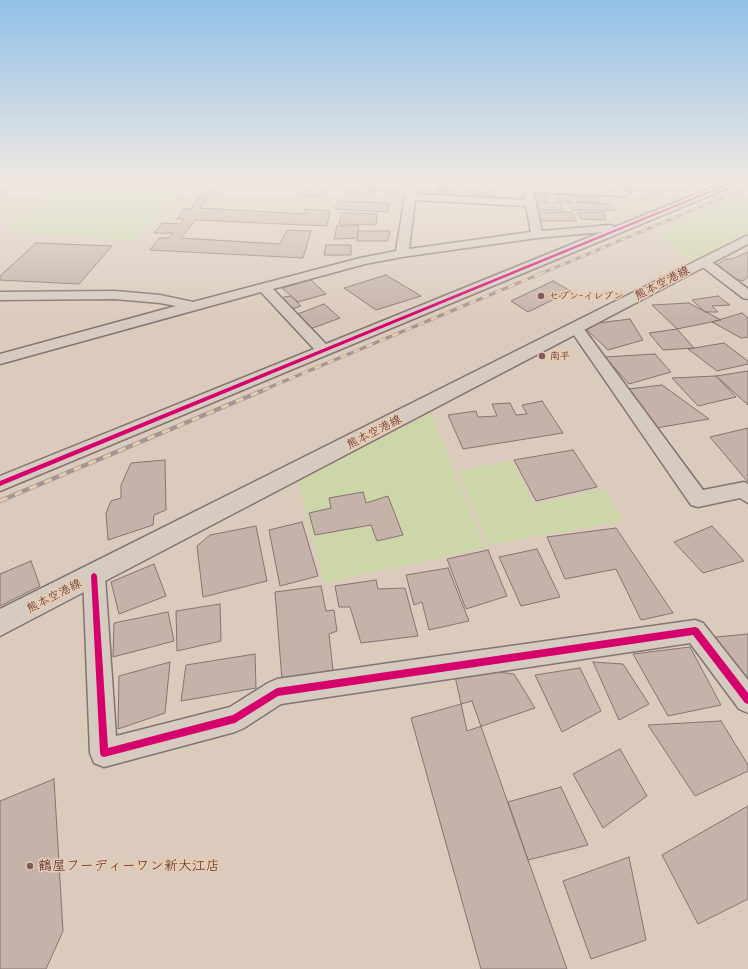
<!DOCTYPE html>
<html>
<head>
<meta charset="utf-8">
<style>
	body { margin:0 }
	canvas { display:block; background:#dbcbbc }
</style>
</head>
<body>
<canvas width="748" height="969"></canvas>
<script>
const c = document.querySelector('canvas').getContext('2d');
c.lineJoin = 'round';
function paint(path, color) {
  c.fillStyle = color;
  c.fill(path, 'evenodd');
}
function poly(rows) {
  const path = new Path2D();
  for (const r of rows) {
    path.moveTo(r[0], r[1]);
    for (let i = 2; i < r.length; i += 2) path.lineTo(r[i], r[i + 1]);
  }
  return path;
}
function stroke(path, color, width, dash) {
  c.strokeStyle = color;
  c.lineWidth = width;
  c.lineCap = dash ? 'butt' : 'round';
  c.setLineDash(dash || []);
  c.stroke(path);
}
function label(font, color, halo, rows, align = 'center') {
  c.font = font + ' Mali,"Klee One",sans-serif';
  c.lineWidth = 3.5;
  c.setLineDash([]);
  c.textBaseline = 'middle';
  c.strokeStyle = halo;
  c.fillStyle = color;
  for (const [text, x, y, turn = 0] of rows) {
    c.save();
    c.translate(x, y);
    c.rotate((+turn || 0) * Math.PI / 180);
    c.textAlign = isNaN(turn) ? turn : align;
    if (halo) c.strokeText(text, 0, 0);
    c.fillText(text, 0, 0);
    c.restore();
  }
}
paint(poly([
	[63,183,187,183,135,241,4,232],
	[741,197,748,200,748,233,689,263,657,233],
	[431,413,485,548,324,583,298,481],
	[512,460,534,504,605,489,623,521,489,545,458,471]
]), '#ccd6a8');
const building = poly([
	[204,183,329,183,325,196,303,196,308,188,229,185,209,197,200,208,304,214,305,209,330,211,327,226,195,220,181,238,280,244,287,230,311,231,303,258,150,250,159,238,169,238,173,233,154,233,162,223,181,224,184,219,177,219,184,209,191,209,199,197,220,186,203,184,204,183],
	[349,183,356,183,374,184,370,193,346,192,349,183],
	[375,183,379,183,402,184,399,192,371,191,375,183],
	[412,183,431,184,430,191,421,191,419,195,410,195,412,183],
	[438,183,453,183,454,191,437,190,438,183],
	[530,183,551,183,552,186,539,186,538,188,526,188,530,183],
	[558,183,576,183,578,188,559,187,558,183],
	[581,183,602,183,602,190,582,188,581,183],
	[617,183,652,185,653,192,618,189,617,183],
	[657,186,681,186,686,192,671,190,661,192,657,186],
	[472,187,491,187,496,199,471,198,472,187],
	[437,191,455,192,455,198,435,197,437,191],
	[528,192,546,193,547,201,530,200,528,192],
	[557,194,573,194,570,202,556,201,557,194],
	[575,197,598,197,600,203,577,201,575,197],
	[338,201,389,203,388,212,335,209,338,201],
	[537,202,562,203,563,211,540,210,537,202],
	[567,202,610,204,615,210,573,210,567,202],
	[571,212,577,221,540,221,537,216,539,213,571,212],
	[603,212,606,220,581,219,577,213,603,212],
	[342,213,377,214,376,225,339,224,342,213],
	[337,226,359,226,357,238,334,239,337,226],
	[358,231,390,231,388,241,357,241,358,231],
	[36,243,112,246,79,284,0,280,0,276,36,243],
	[326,245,351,245,351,255,324,255,326,245],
	[748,252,748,277,743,281,707,271,726,259,732,259,748,252],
	[386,275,421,296,376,310,344,288,386,275],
	[311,280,326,294,298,302,282,288,311,280],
	[553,281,571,291,528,312,511,301,553,281],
	[291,296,301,306,289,310,279,298,291,296],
	[718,296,730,305,712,306,718,312,705,312,692,300,718,296],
	[689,303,721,320,677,329,652,305,689,303],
	[324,304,340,318,310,329,295,315,324,304],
	[742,313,748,318,748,337,741,338,712,322,742,313],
	[630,319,643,340,608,350,582,325,630,319],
	[677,329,694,348,663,350,649,333,677,329],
	[724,343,748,361,748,364,717,371,688,349,724,343],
	[655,354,671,372,629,384,605,357,655,354],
	[748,371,748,405,716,376,748,371],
	[716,376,736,397,698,406,672,378,716,376],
	[662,385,709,419,656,428,628,389,662,385],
	[542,401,563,433,463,449,448,415,476,411,478,417,497,416,492,404,510,403,516,415,527,414,522,405,542,401],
	[748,428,748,481,747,481,710,437,748,428],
	[573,450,597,487,536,501,514,460,573,450],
	[165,460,166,510,154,515,153,525,108,540,106,513,111,501,121,498,121,485,131,463,165,460],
	[363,492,366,503,388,496,403,535,377,541,371,525,315,535,309,513,331,508,329,498,363,492],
	[302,522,318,576,280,586,269,530,302,522],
	[256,526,267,581,203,597,197,546,210,535,256,526],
	[712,526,744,561,703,573,674,542,712,526],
	[616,528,673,613,641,620,616,569,565,579,547,537,616,528],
	[537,549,560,597,521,606,499,557,537,549],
	[488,550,507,596,466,609,447,559,488,550],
	[31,561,40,586,0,606,0,574,31,561],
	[154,564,166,596,119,614,111,582,154,564],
	[448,568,469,621,429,630,422,602,414,605,406,575,448,568],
	[376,580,378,589,405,588,418,636,361,643,350,607,339,607,335,586,376,580],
	[321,586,326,611,334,610,337,631,329,634,333,670,282,680,275,592,321,586],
	[220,604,221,641,177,651,176,611,220,604],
	[168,612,174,641,113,657,114,623,168,612],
	[748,634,748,677,735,683,716,637,748,634],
	[690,647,721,705,668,716,633,654,690,647],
	[255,654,256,688,181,701,186,665,255,654],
	[170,662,165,713,118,729,119,676,170,662],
	[593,662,623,664,649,704,619,720,593,662],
	[453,667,514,674,535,708,467,731,453,667],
	[580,668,601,711,562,732,535,675,580,668],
	[472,701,528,860,567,969,481,969,411,718,472,701],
	[721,721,748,765,748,771,695,796,648,725,721,721],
	[620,749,647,796,603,828,573,774,620,749],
	[54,779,63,931,46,969,0,969,0,801,54,779],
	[561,787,588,845,528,860,508,802,561,787],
	[748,806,748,899,698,924,662,855,748,806],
	[629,857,646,940,591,959,563,881,629,857]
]);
paint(building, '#c5b3a9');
stroke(building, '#847470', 1);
const street = poly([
	[3,183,14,183,4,192,0,193,0,185,3,183],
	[407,183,417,183,416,194,525,200,523,189,528,186,625,190,630,193,625,196,533,192,542,231,610,225,615,227,723,183,737,183,735,185,0,491,0,476,314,349,261,292,0,364,0,354,176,306,160,303,115,299,0,300,0,292,115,291,160,295,193,302,360,258,396,251,407,183],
	[415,200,526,206,531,232,409,249,415,200],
	[602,232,326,344,273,289,365,264,402,257,537,238,602,232],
	[704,258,708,259,748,289,748,299,743,298,700,265,698,262,700,259,704,258],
	[576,324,581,325,703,490,744,482,748,484,748,503,740,498,698,507,691,505,569,328,571,325,576,324],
	[94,566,102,569,105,576,116,736,230,707,268,683,277,679,695,620,703,623,748,680,748,713,739,709,690,643,281,704,244,728,235,732,104,767,94,763,90,753,83,576,86,569,94,566]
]);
const secondary = poly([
	[748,235,748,244,0,636,0,609,748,235]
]);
stroke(street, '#847470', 3);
stroke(secondary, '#847470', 3);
paint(street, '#d6cbc1');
paint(secondary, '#d6cbc1');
const railFar2 = poly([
	[540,274,748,187]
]);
const railFar1 = poly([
	[263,390,542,273]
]);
const rail = poly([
	[0,501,266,389]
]);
stroke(railFar2, '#a49691', 3);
stroke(railFar1, '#a49691', 3.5);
stroke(rail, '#a49691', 4.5);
stroke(railFar2, '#e8cbaf', 2, [5.5]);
stroke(railFar1, '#e8cbaf', 2.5, [7]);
stroke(rail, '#e8cbaf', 3, [8]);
paint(poly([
	[729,183,733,183,0,486,0,481,729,183],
	[94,573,96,574,97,576,108,748,233,715,277,688,695,627,698,628,748,693,748,704,745,703,693,635,278,696,235,723,104,757,101,756,100,753,91,576,92,574,94,573]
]), '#d6006c');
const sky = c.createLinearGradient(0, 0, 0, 319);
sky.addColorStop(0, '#91c0e8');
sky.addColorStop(0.57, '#efe8e1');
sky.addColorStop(1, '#efe8e100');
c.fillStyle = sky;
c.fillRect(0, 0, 748, 319);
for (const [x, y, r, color] of [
	[541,296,4,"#7d5b5e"],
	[542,356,4,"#7d5b5e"],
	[30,866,4,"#7d5b5e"]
]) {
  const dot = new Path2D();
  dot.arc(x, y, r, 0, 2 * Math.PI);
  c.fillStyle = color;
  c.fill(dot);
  stroke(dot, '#e8cbaf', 1.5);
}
label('10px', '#4a1f2b', '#e8cbaf', [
	["セブン-イレブン",549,296],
	["南平",550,356]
], 'left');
label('12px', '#4a1f2b', '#e8cbaf', [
	["熊本空港線",662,283,-27],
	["熊本空港線",374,432,-27],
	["熊本空港線",54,596,-27]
]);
label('14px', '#4a1f2b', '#e8cbaf', [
	["鶴屋フーディーワン新大江店",38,866]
], 'left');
</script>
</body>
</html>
